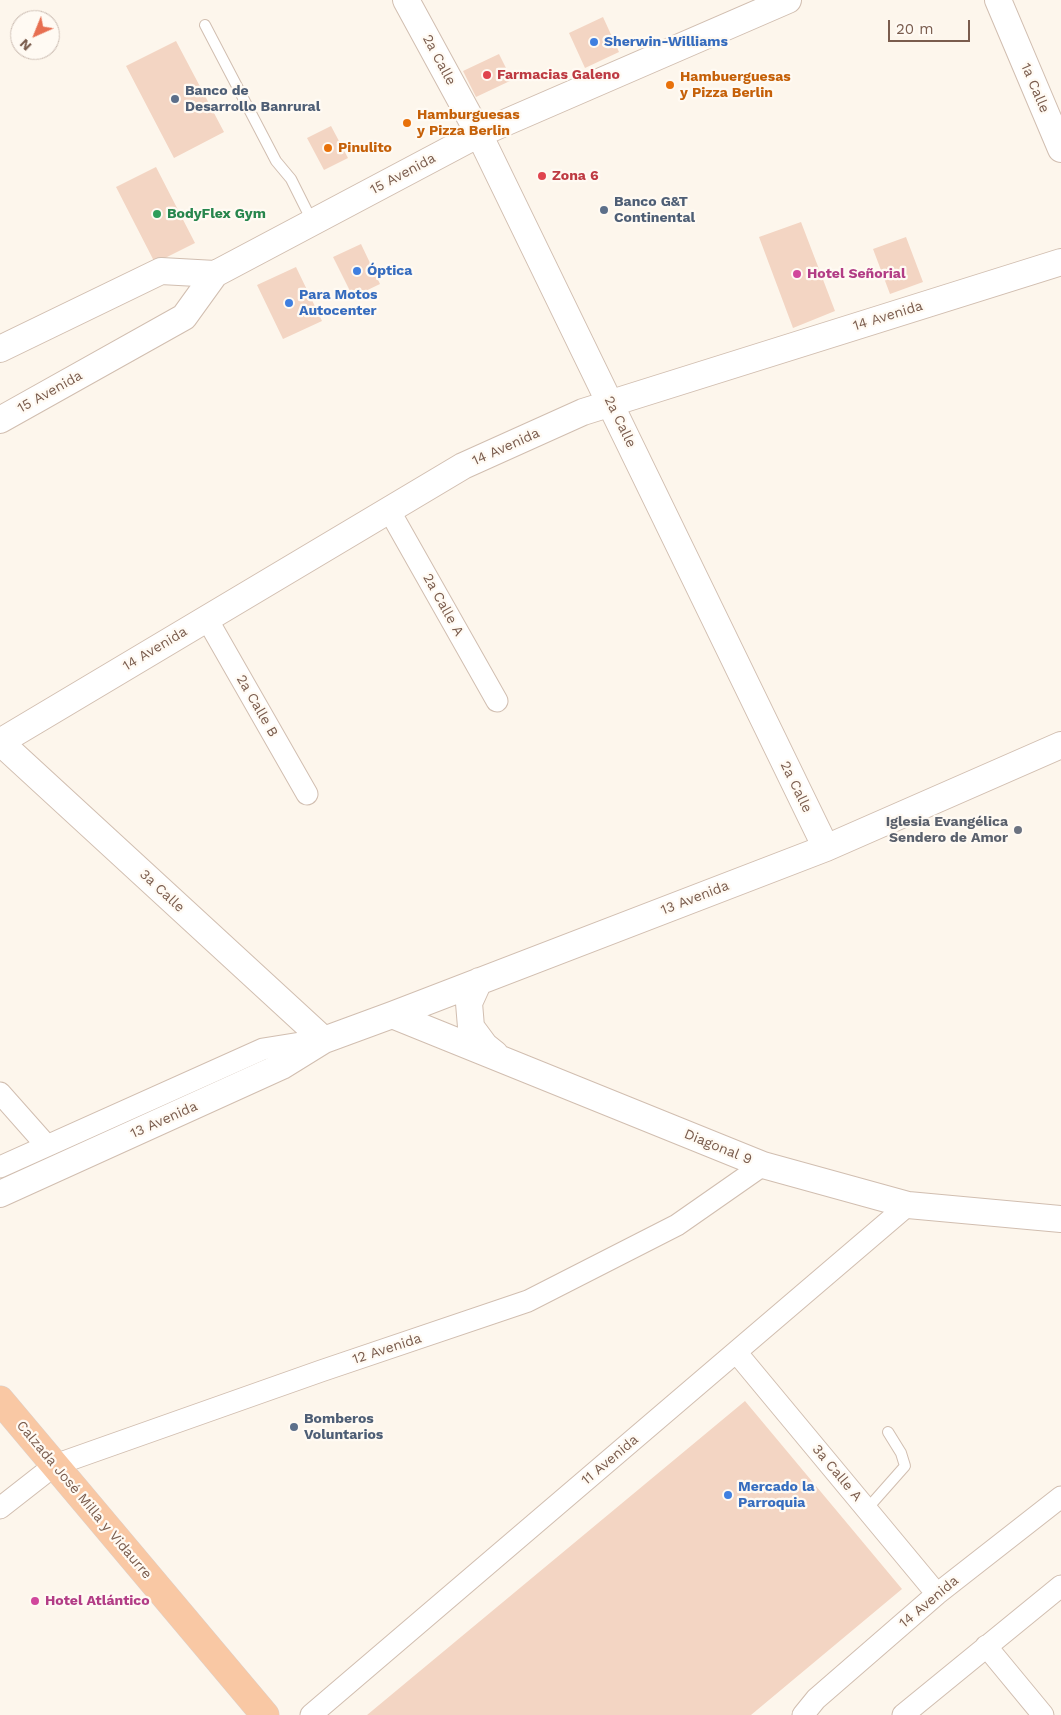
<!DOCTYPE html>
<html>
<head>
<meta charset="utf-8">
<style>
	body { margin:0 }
	#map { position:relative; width:1061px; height:1715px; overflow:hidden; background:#fdf6ec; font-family:"Work Sans",sans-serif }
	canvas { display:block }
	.north { position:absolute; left:10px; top:10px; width:50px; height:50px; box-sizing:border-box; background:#fffaf3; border:1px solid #cabbb1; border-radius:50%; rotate:224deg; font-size:14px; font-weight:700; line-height:20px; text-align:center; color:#7a5c4d }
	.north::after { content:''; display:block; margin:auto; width:18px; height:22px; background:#e76f51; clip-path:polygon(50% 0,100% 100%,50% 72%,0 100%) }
	.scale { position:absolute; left:888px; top:20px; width:82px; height:22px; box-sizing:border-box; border:2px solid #7a5c4d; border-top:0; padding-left:6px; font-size:15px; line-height:18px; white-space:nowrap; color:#7a5c4d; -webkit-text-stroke:4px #fffaf3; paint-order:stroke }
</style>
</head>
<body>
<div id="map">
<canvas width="1061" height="1715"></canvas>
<div class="north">N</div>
<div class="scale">20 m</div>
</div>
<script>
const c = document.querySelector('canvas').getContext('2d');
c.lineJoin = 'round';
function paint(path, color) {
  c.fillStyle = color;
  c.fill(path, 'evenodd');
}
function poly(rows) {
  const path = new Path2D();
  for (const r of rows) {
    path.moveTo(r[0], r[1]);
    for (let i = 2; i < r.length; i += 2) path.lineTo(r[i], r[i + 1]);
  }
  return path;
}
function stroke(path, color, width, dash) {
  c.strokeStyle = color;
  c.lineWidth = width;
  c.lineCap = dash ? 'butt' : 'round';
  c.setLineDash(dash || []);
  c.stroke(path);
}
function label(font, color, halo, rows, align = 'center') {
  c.font = font + ' "Work Sans",sans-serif';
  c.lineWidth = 4.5;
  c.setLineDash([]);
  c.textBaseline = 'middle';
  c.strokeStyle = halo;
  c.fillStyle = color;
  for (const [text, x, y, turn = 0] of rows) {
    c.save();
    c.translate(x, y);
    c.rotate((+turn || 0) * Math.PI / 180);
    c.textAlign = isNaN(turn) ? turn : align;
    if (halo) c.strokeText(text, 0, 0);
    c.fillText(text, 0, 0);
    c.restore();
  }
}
paint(poly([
	[603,17,619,52,585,68,569,33],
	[176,41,224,132,174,158,126,66],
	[499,54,512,80,476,97,463,71],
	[331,126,348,158,324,170,307,138],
	[156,167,195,243,155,263,116,187],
	[801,222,835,311,793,328,759,237],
	[906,237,923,282,890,294,873,249],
	[361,244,380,284,353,297,333,257],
	[296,267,322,321,283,339,257,285],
	[745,1401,902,1589,751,1715,367,1715]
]), '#f3d5c3');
const service = poly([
	[205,25,276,161,291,179,312,221],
	[867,1509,905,1466,901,1453,888,1432]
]);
const minor = poly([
	[389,510,497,701],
	[207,619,307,794],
	[0,1093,47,1146],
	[0,1167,263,1049,319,1040],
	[736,1352,937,1594],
	[0,1508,55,1465,321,1371,528,1301,677,1225,763,1165],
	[986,1646,1043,1715],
	[311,1715,908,1205],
	[803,1715,816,1699,937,1594,1061,1497],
	[903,1715,1061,1586]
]);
const tertiary = poly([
	[406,0,479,134,826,848],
	[998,0,1061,149],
	[0,349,161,271,215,274],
	[0,420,184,317,215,274,479,134,788,0],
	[0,742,463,466,583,412,1061,262],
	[0,742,324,1040],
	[479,981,469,1003,471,1027,485,1046,495,1054],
	[392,1015,763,1165,908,1205,1061,1219],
	[0,1194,282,1066,324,1040,392,1015,826,848,1061,745]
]);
const trunk = poly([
	[0,1400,265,1715]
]);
stroke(service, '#d1beb0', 12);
stroke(minor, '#d1beb0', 23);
stroke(tertiary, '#d1beb0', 28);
stroke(trunk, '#dad1cd', 29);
stroke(service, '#fff', 10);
stroke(minor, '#fff', 21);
stroke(tertiary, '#fff', 26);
stroke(trunk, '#f9c8a4', 28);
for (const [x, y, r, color] of [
	[594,42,5,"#3f7fe0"],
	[487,75,5,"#e0444e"],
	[670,85,5,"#e8710a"],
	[175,99,5,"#5c6f8a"],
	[407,123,5,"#e8710a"],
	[328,148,5,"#e8710a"],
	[542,176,5,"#e0444e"],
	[604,210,5,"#5c6f8a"],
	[157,214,5,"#2e9e5b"],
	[357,271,5,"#3f7fe0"],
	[797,274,5,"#d1479c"],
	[289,303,5,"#3f7fe0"],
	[1018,830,5,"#6b7280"],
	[294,1427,5,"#5c6f8a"],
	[728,1495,5,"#3f7fe0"],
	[35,1601,5,"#d1479c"]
]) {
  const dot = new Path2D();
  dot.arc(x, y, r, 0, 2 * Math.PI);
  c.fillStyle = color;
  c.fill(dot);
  stroke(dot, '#fffaf3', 2);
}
label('bold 14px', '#366cbe', '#fffaf3', [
	["Sherwin-Williams",604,42],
	["Óptica",367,271],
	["Para Motos",299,295],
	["Autocenter",299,311],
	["Mercado la",738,1487],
	["Parroquia",738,1503]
], 'left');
label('14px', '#7a5c4d', '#fffaf3', [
	["2a Calle",439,60,62],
	["1a Calle",1035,88,67],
	["15 Avenida",403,174,-28],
	["14 Avenida",888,316,-17],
	["15 Avenida",50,392,-29],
	["2a Calle",620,422,64],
	["14 Avenida",506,447,-24],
	["2a Calle A",443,605,61],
	["14 Avenida",155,649,-31],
	["2a Calle B",257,706,60],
	["2a Calle",796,787,64],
	["3a Calle",162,891,43],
	["13 Avenida",695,898,-21],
	["13 Avenida",164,1120,-24],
	["Diagonal 9",718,1147,22],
	["12 Avenida",387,1349,-18],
	["11 Avenida",610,1460,-40],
	["3a Calle A",837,1473,50],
	["Calzada José Milla y Vidaurre",84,1500,50],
	["14 Avenida",929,1602,-40]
]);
label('bold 14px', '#be3a42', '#fffaf3', [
	["Farmacias Galeno",497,75],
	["Zona 6",552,176]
], 'left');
label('bold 14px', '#c56008', '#fffaf3', [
	["Hambuerguesas",680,77],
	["y Pizza Berlin",680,93],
	["Hamburguesas",417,115],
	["y Pizza Berlin",417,131],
	["Pinulito",338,148]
], 'left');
label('bold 14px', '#4e5e75', '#fffaf3', [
	["Banco de",185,91],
	["Desarrollo Banrural",185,107],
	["Banco G&T",614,202],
	["Continental",614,218],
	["Bomberos",304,1419],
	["Voluntarios",304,1435]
], 'left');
label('bold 14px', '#27864d', '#fffaf3', [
	["BodyFlex Gym",167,214]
], 'left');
label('bold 14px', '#b23c85', '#fffaf3', [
	["Hotel Señorial",807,274],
	["Hotel Atlántico",45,1601]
], 'left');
label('bold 14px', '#5b616d', '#fffaf3', [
	["Iglesia Evangélica",1008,822],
	["Sendero de Amor",1008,838]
], 'right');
</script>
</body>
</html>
